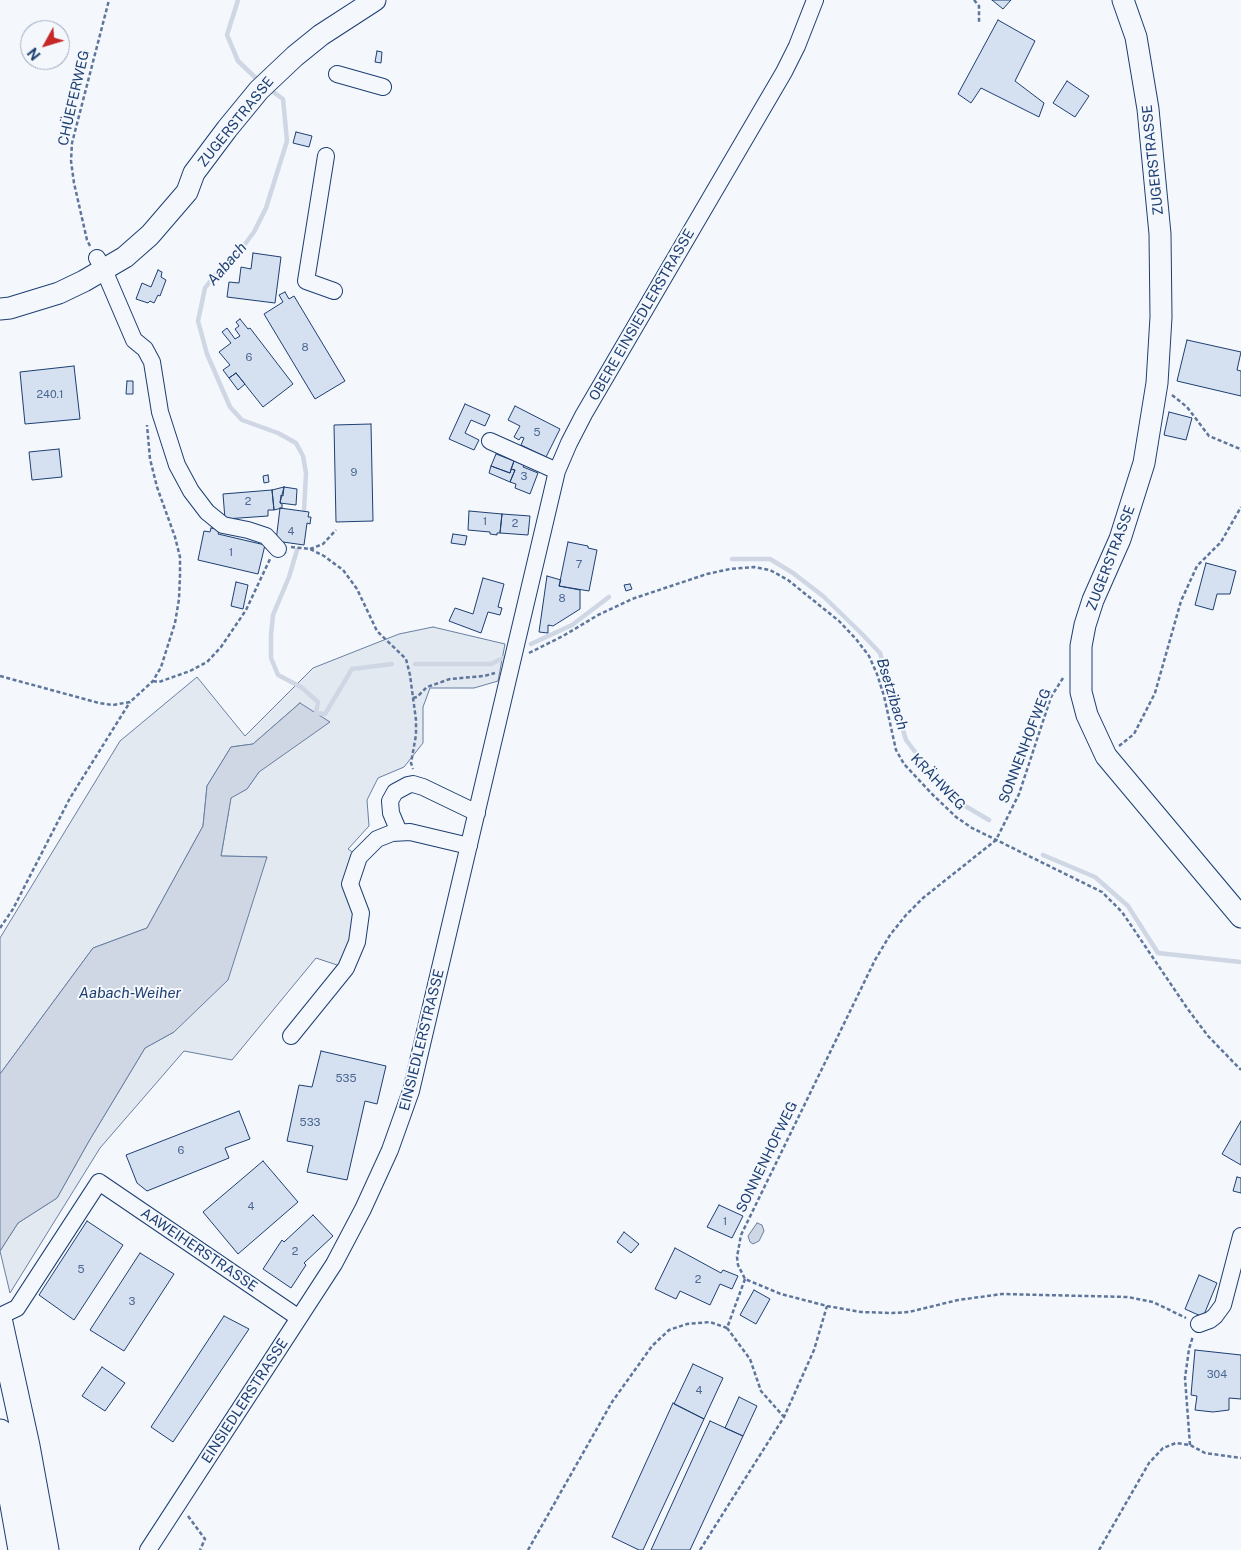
<!DOCTYPE html>
<html>
<head>
<meta charset="utf-8">
<style>
	body { margin:0 }
	#map { position:relative; width:1241px; height:1550px; overflow:hidden; background:#f4f7fb; font-family:"Public Sans",sans-serif }
	canvas { display:block }
	.north { position:absolute; left:20px; top:20px; width:50px; height:50px; box-sizing:border-box; background:#f4f7fb; border:1px solid #9eadc5; border-radius:50%; rotate:231deg; font-size:14px; font-weight:700; line-height:20px; text-align:center; color:#1d3f73 }
	.north::after { content:''; display:block; margin:auto; width:18px; height:22px; background:#c62828; clip-path:polygon(50% 0,100% 100%,50% 72%,0 100%) }
</style>
</head>
<body>
<div id="map">
<canvas width="1241" height="1550"></canvas>
<div class="north">N</div>
</div>
<script>
const c = document.querySelector('canvas').getContext('2d');
c.lineJoin = 'round';
function paint(path, color) {
  c.fillStyle = color;
  c.fill(path, 'evenodd');
}
function poly(rows) {
  const path = new Path2D();
  for (const r of rows) {
    path.moveTo(r[0], r[1]);
    for (let i = 2; i < r.length; i += 2) path.lineTo(r[i], r[i + 1]);
  }
  return path;
}
function stroke(path, color, width, dash) {
  c.strokeStyle = color;
  c.lineWidth = width;
  c.lineCap = dash ? 'butt' : 'round';
  c.setLineDash(dash || []);
  c.stroke(path);
}
function label(font, color, halo, rows, align = 'center') {
  c.font = font + ' "Public Sans",sans-serif';
  c.lineWidth = 4;
  c.setLineDash([]);
  c.textBaseline = 'middle';
  c.strokeStyle = halo;
  c.fillStyle = color;
  for (const [text, x, y, turn = 0] of rows) {
    c.save();
    c.translate(x, y);
    c.rotate((+turn || 0) * Math.PI / 180);
    c.textAlign = isNaN(turn) ? turn : align;
    if (halo) c.strokeText(text, 0, 0);
    c.fillText(text, 0, 0);
    c.restore();
  }
}
const green = poly([
	[433,627,505,644,498,681,474,688,430,688,423,707,423,743,404,767,378,778,367,800,369,826,348,849,359,857,349,886,361,913,346,968,316,958,232,1060,184,1051,100,1148,10,1293,0,1251,18,1223,57,1198,89,1141,145,1048,174,1032,267,857,221,856,231,797,247,789,259,772,300,703,253,744,231,747,207,786,203,826,147,928,93,948,0,1074,0,938,120,741,197,677,245,736,313,668,399,634,433,627]
]);
paint(green, '#e3e9f0');
stroke(green, '#687fa3', 1);
const water = poly([
	[300,703,330,722,259,772,247,789,231,798,221,856,267,857,228,980,174,1032,145,1048,89,1141,57,1198,18,1223,0,1251,0,1074,93,948,147,928,203,826,207,786,231,747,253,744,300,703],
	[757,1223,762,1225,764,1231,759,1241,753,1244,750,1242,748,1236,757,1223]
]);
paint(water, '#cfd7e4');
stroke(water, '#687fa3', 1);
stroke(poly([
	[238,0,227,35,238,61,259,81],
	[269,89,283,99,287,141,266,208,254,232,239,252,214,276,205,288,198,321,207,354,230,407,242,420,278,433,296,443,303,456,306,473,304,511],
	[297,550,289,577,273,615,271,635,271,658,278,675,301,687,318,702,316,713],
	[732,559,770,559,793,573,823,596,862,634,880,653,906,740,950,797,989,820],
	[531,644,572,625,609,597],
	[415,664,491,664,507,656],
	[316,713,325,714,352,669,392,664],
	[1043,855,1095,877,1128,906,1158,953,1241,962]
]), '#cfd7e4', 4.5);
const building = poly([
	[992,0,1011,0,1003,9,992,0],
	[998,20,1035,41,1015,81,1044,103,1039,117,981,88,971,103,958,94,998,20],
	[377,51,382,52,381,63,375,62,377,51],
	[1067,81,1089,96,1075,117,1053,103,1067,81],
	[296,132,312,136,309,147,293,143,296,132],
	[253,253,281,257,275,303,227,297,229,282,239,283,241,267,251,269,253,253],
	[158,270,162,272,161,277,166,280,160,296,158,295,154,303,150,301,148,303,136,299,142,283,151,287,158,270],
	[285,292,289,299,294,296,345,381,315,399,264,314,283,302,279,295,285,292],
	[240,319,248,329,250,328,293,384,263,407,236,373,229,378,223,370,230,365,219,352,231,343,222,332,227,328,235,339,240,336,235,329,239,326,236,322,240,319],
	[1187,340,1241,352,1237,370,1241,371,1241,396,1177,381,1187,340],
	[74,366,80,419,25,424,20,372,74,366],
	[236,373,245,384,238,390,229,378,236,373],
	[127,381,133,381,133,394,126,394,127,381],
	[465,404,490,415,485,426,471,420,465,433,479,440,474,450,449,439,465,404],
	[515,406,560,429,546,457,521,445,524,438,521,437,519,440,514,437,520,426,508,420,515,406],
	[1169,412,1192,418,1186,440,1164,435,1169,412],
	[371,424,373,521,336,522,334,425,371,424],
	[59,449,62,477,32,480,29,452,59,449],
	[496,454,514,461,510,473,491,466,496,454],
	[514,461,524,465,523,467,538,473,530,494,515,488,516,484,510,482,515,470,511,469,514,461],
	[491,466,510,473,511,469,515,470,510,482,489,473,491,466],
	[268,475,269,482,264,483,263,476,268,475],
	[284,487,297,489,296,505,280,503,284,487],
	[284,487,283,496,281,495,280,503,282,504,282,508,274,510,272,490,284,487],
	[272,490,274,510,268,510,268,516,225,519,223,494,272,490],
	[280,508,309,512,308,517,311,517,310,524,307,523,304,545,276,541,280,508],
	[469,511,502,514,500,533,497,533,497,535,490,534,490,532,468,530,469,511],
	[502,514,530,516,528,535,500,533,502,514],
	[211,528,220,530,218,534,265,545,258,574,198,560,204,531,210,532,211,528],
	[453,534,467,536,465,545,451,543,453,534],
	[568,542,588,546,588,548,597,550,589,591,559,586,568,542],
	[1206,563,1236,571,1230,594,1217,594,1213,610,1195,605,1206,563],
	[547,576,561,580,559,586,580,590,580,609,553,626,548,625,548,633,539,632,547,576],
	[483,578,504,584,498,607,502,608,500,615,488,612,481,633,449,621,455,608,473,614,483,578],
	[236,582,248,585,243,609,231,606,236,582],
	[630,584,632,589,626,591,624,585,630,584],
	[321,1051,386,1066,377,1104,365,1101,347,1180,307,1172,313,1146,287,1141,299,1085,312,1087,321,1051],
	[239,1111,250,1139,225,1148,229,1158,147,1191,137,1183,126,1155,239,1111],
	[1241,1121,1241,1165,1222,1154,1241,1121],
	[263,1161,298,1202,238,1254,203,1212,263,1161],
	[1237,1177,1241,1178,1241,1193,1233,1191,1237,1177],
	[719,1205,743,1216,732,1238,707,1227,719,1205],
	[313,1215,333,1236,304,1263,306,1265,291,1288,263,1269,282,1240,284,1242,313,1215],
	[87,1221,123,1245,74,1320,39,1295,87,1221],
	[624,1232,639,1244,631,1253,617,1242,624,1232],
	[675,1248,721,1273,723,1270,738,1276,732,1289,720,1284,710,1305,680,1291,676,1299,655,1289,675,1248],
	[140,1253,174,1274,124,1351,90,1330,140,1253],
	[1199,1275,1217,1283,1203,1317,1185,1309,1199,1275],
	[754,1290,770,1299,756,1324,740,1315,754,1290],
	[224,1316,249,1329,173,1442,151,1427,224,1316],
	[1195,1350,1241,1355,1241,1399,1229,1398,1229,1410,1213,1412,1195,1410,1197,1396,1191,1395,1195,1350],
	[693,1364,723,1378,704,1419,674,1404,693,1364],
	[102,1367,125,1383,105,1411,82,1396,102,1367],
	[739,1397,757,1406,743,1436,725,1428,739,1397],
	[673,1403,704,1419,643,1550,639,1550,612,1537,673,1403],
	[710,1421,743,1436,690,1550,651,1550,710,1421]
]);
paint(building, '#d5e0f0');
stroke(building, '#1d3f73', 1);
const minor = poly([
	[337,74,383,87],
	[326,156,306,281,334,291],
	[97,258,104,270,134,340,145,349,152,362,160,412,177,465,191,491,207,512,223,525,248,530,266,536,278,549],
	[490,441,557,471],
	[399,832,391,813,390,801,395,792,408,785,413,784,423,787,477,813],
	[291,1036,346,968,357,942,361,913,350,884,359,857,377,839,392,833,410,832,469,846],
	[0,1316,17,1308,99,1182,299,1318],
	[1199,1324,1210,1320,1215,1316,1223,1305,1241,1236],
	[148,1550,334,1264,363,1209,390,1150,411,1091,557,471,569,443,584,414,784,72,797,46,815,0]
]);
const major = poly([
	[1123,0,1136,37,1148,109,1160,234,1161,317,1157,383,1144,463,1120,539,1093,600,1085,625,1081,646,1081,692,1087,715,1106,756,1241,917],
	[0,309,10,308,59,293,84,281,125,257,150,235,187,192,194,173,227,129,259,90,295,56,321,35,375,0]
]);
const highway = poly([
	[0,1323,27,1446,46,1550],
	[0,1432,21,1550]
]);
stroke(minor, '#1d3f73', 18);
stroke(major, '#1d3f73', 23);
stroke(highway, '#1d3f73', 27);
stroke(poly([
	[974,0,979,6,979,24],
	[90,246,87,240,74,183,71,161,72,143,109,0],
	[1172,395,1187,407,1209,436,1240,449,1241,451],
	[291,547,310,549,324,556,343,570,357,589,377,631,406,659,410,675,416,720,416,735,411,763,413,769],
	[310,549,323,544,336,530],
	[529,653,563,636,598,615,632,599,707,574,730,569,754,567,770,570,788,580,839,621,856,639,869,656,877,674,884,696,896,750,904,764,933,795,956,817,972,828,1102,892,1122,912,1187,1008,1208,1036,1241,1070],
	[0,676,99,703,113,705,130,702,153,681,161,667,175,623,179,599,180,575,180,557,175,537,157,487,150,459,147,425],
	[1063,678,1051,697,1019,794,996,840,923,898,906,915,890,935,875,960,741,1235,737,1257,738,1265,745,1279,781,1294,827,1306,861,1312,892,1313,909,1312,958,1300,1002,1294,1128,1297,1153,1302,1186,1318],
	[153,681,159,682,190,671,207,662,221,647,246,610,270,559],
	[413,698,417,697,427,687,450,679,484,676,495,673],
	[1119,746,1134,734,1155,693,1181,601,1197,566,1221,542,1241,507],
	[0,928,13,909,70,798,130,702],
	[745,1279,727,1328,750,1359,761,1391,784,1417],
	[1190,1445,1185,1378,1189,1349,1193,1336],
	[188,1516,205,1539,200,1550],
	[528,1550,612,1402,652,1346,669,1330,687,1324,710,1322,727,1328],
	[700,1550,784,1417,814,1350,827,1306],
	[1099,1550,1149,1463,1163,1448,1176,1443,1190,1445,1205,1453,1241,1458]
]), '#5e769c', 2.5, [4, 2.5]);
stroke(minor, '#f4f7fb', 16);
stroke(major, '#f4f7fb', 21);
stroke(highway, '#f4f7fb', 25);
label('11px', '#4b6792', null, [
	["8",305,348],
	["6",249,358],
	["240.1",50,395],
	["5",537,433],
	["9",354,473],
	["3",524,477],
	["2",248,502],
	["1",485,522],
	["2",515,524],
	["4",291,532],
	["1",231,553],
	["7",579,565],
	["8",562,599],
	["535",346,1079],
	["533",310,1123],
	["6",181,1151],
	["4",251,1207],
	["1",725,1222],
	["2",295,1252],
	["5",81,1270],
	["2",698,1280],
	["3",132,1302],
	["304",1217,1375],
	["4",699,1391]
]);
label('14px', '#1d3f73', '#f4f7fb', [
	["CHÜEFERWEG",74,98,-77],
	["ZUGERSTRASSE",236,122,-51],
	["ZUGERSTRASSE",1153,160,-96],
	["OBERE EINSIEDLERSTRASSE",642,315,-60],
	["ZUGERSTRASSE",1111,558,-69],
	["SONNENHOFWEG",1025,746,-69],
	["KRÄHWEG",938,782,46],
	["EINSIEDLERSTRASSE",422,1040,-76],
	["SONNENHOFWEG",767,1157,-64],
	["AAWEIHERSTRASSE",199,1250,34],
	["EINSIEDLERSTRASSE",245,1401,-57]
]);
label('italic 15px', '#1d3f73', '#f4f7fb', [
	["Aabach",227,264,-49],
	["Bsetzibach",892,694,73],
	["Aabach-Weiher",130,993]
]);
</script>
</body>
</html>
